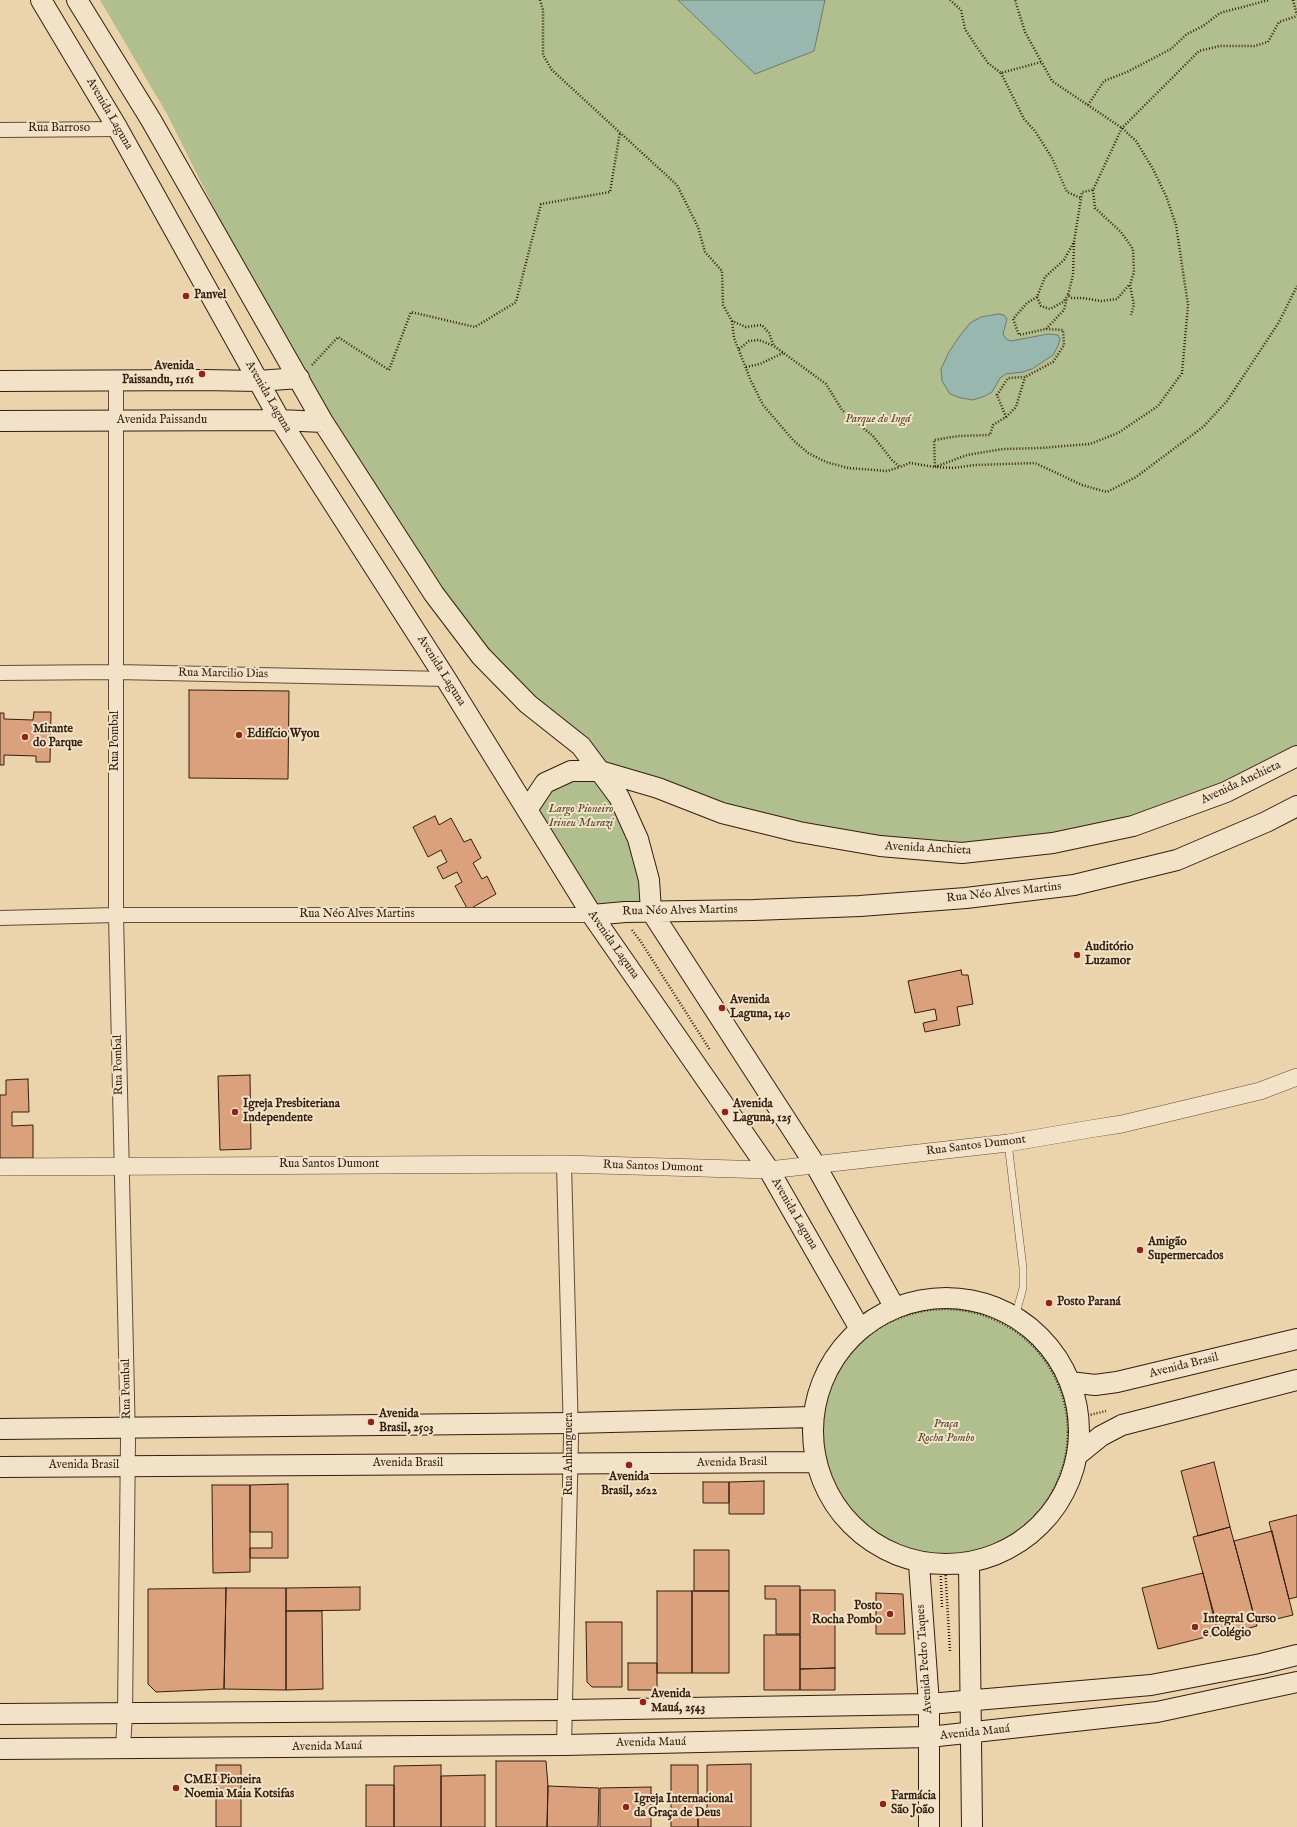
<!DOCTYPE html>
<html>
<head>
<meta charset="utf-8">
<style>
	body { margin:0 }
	canvas { display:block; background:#ebd3ab }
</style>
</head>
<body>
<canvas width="1297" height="1827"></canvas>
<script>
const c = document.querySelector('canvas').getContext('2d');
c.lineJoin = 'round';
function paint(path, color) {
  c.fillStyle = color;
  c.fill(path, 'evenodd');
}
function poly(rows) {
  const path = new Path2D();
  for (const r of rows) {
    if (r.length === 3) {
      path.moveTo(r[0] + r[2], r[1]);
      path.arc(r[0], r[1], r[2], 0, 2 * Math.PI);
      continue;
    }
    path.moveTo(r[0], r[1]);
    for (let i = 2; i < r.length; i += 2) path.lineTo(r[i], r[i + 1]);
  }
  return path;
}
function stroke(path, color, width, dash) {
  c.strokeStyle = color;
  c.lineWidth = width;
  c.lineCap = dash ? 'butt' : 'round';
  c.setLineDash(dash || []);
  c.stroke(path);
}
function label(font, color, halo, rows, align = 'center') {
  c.font = font + ' "IM FELL English",serif';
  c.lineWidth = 4;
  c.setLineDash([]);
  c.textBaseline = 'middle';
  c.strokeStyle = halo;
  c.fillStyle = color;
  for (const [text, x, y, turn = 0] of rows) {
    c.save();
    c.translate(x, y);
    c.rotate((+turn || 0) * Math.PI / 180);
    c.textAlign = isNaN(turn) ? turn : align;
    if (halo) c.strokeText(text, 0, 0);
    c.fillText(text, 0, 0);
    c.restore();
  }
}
paint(poly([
	[100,0,1297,0,1297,756,1226,792,1053,843,880,846,601,771,619,797,651,911,592,915,527,810,545,783,600,771,481,656,299,378,167,114],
	[946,1431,133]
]), '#b1be8d');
const water = poly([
	[678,0,825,0,814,51,755,74,678,0],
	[998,314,1004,315,1007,319,1003,334,1006,339,1011,341,1048,334,1058,335,1060,339,1058,346,1053,355,1032,369,1023,372,1006,374,1000,378,992,392,985,396,973,400,961,398,950,394,942,381,941,369,949,352,959,337,970,323,981,317,998,314]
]);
paint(water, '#98b7ae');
stroke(water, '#707a6e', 1);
const building = poly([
	[189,690,289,691,288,779,189,778,189,690],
	[34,712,51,712,50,762,36,762,36,756,4,755,4,765,0,765,0,713,4,713,4,719,33,720,34,712],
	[435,816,439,825,451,818,464,842,471,839,481,858,473,863,482,879,487,876,496,894,468,910,455,886,462,882,457,872,443,879,437,867,447,862,441,850,428,857,413,827,435,816],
	[961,970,962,975,968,975,973,1004,957,1007,960,1025,925,1032,923,1023,937,1020,935,1009,915,1013,908,981,961,970],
	[250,1075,251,1149,220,1150,218,1076,250,1075],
	[28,1079,29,1112,12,1112,12,1126,33,1125,33,1158,0,1158,0,1095,6,1095,6,1080,28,1079],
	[1214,1462,1230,1527,1198,1536,1181,1471,1214,1462],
	[764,1481,764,1514,729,1514,729,1482,764,1481],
	[703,1482,729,1482,729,1503,703,1503,703,1482],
	[288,1484,288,1558,250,1558,250,1548,272,1548,272,1532,250,1532,250,1485,288,1484],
	[212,1485,250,1485,250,1572,213,1573,212,1485],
	[1297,1515,1297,1597,1289,1599,1269,1522,1297,1515],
	[1230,1527,1257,1626,1220,1636,1193,1537,1230,1527],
	[1272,1531,1293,1615,1256,1624,1234,1541,1272,1531],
	[694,1550,729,1550,729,1591,694,1591,694,1550],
	[1203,1573,1218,1634,1158,1649,1142,1588,1203,1573],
	[765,1586,800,1586,800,1634,776,1634,776,1599,765,1599,765,1586],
	[360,1587,360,1610,286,1611,286,1588,360,1587],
	[226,1588,224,1689,156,1692,148,1684,148,1589,226,1588],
	[226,1588,286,1588,286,1690,224,1689,226,1588],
	[800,1590,835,1590,835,1668,800,1669,800,1590],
	[657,1591,692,1591,692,1673,657,1673,657,1591],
	[692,1591,729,1591,729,1673,692,1673,692,1591],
	[876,1593,903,1594,905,1634,876,1634,876,1593],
	[286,1611,322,1611,323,1689,286,1690,286,1611],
	[586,1622,622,1622,622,1687,592,1687,587,1682,586,1622],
	[764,1635,800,1635,800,1690,764,1690,764,1635],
	[628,1663,657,1663,657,1690,628,1690,628,1663],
	[835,1668,835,1690,800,1690,800,1669,835,1668],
	[496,1761,546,1761,548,1786,547,1827,496,1827,496,1761],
	[751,1764,751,1827,698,1827,698,1810,707,1810,707,1765,751,1764],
	[216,1765,241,1765,241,1827,216,1827,216,1765],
	[441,1765,441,1827,394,1827,394,1766,441,1765],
	[671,1765,698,1765,698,1827,671,1827,671,1765],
	[485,1775,485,1827,441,1827,441,1776,485,1775],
	[366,1785,394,1785,394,1827,366,1827,366,1785],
	[548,1786,599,1788,598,1827,547,1827,548,1786],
	[651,1787,651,1827,600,1827,600,1788,651,1787]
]);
paint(building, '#dba17c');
stroke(building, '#341f0f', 1);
const service = poly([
	[1008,1143,1023,1268,1023,1288,1015,1317]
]);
const minor = poly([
	[0,130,118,129],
	[116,381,116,915,128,1440,125,1713,123,1748],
	[0,673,116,672,446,679],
	[0,918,116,915,592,915],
	[564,1164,571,1437,564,1745]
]);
const tertiary = poly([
	[0,1167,564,1164,769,1170,1008,1143,1090,1129,1122,1124,1260,1091,1297,1077]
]);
const secondary = poly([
	[41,0,118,129,280,420,446,679,592,915,769,1170,860,1329],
	[77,0,151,120,323,422,434,594,481,656,528,704,581,746,619,797,638,839,649,880,651,911,816,1166,895,1308],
	[0,381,204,380,258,381,299,378],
	[0,421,280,420,323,422],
	[527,810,545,783,571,771,600,771,658,788,722,813,799,832,880,846,962,853,1053,843,1133,826,1226,792,1297,756],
	[592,915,625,912,754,910,860,906,966,898,1074,885,1177,860,1266,822,1297,806],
	[946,1431,133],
	[1070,1382,1095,1385,1117,1382,1297,1339],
	[0,1429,571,1423,813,1417],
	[1080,1453,1101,1436,1122,1425,1297,1380],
	[0,1467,816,1462],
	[919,1564,929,1704,929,1827],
	[969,1564,972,1827],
	[0,1714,566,1710,929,1704,1151,1685,1261,1664,1297,1655],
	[0,1749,564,1745,929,1737,1157,1712,1297,1682]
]);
stroke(service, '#624c36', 8);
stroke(minor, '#624c36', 16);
stroke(tertiary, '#624c36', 18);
stroke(secondary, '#341f0f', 22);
stroke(poly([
	[540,0,543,10,543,55,552,70,677,185,698,227,705,252,722,271,723,305,732,321,746,327,762,325,769,333,774,346,826,384,842,410,873,436,892,460,900,467,910,463,935,467,934,440,959,436,990,435,993,425,1006,417,997,395,1008,378,1025,377,1053,362,1064,345,1063,330,1046,329,1019,335,1013,319,1027,303,1037,297,1045,277,1064,260,1074,242,1082,192,1093,190,1122,128,1199,51,1220,46,1254,46,1268,42,1279,22,1297,16],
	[950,0,961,10,965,29,976,46,988,63,1001,73,1041,62],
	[1293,0,1297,15],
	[1001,73,1024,119,1035,131,1052,158,1067,192,1081,198],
	[1088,105,1104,81,1127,72,1171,49,1187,34,1203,26,1220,13,1269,0],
	[1093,190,1095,208,1121,232,1133,249,1134,272,1130,285,1134,305,1131,315],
	[1074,243,1073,275,1068,295,1071,298,1083,298,1101,301,1117,299,1129,285],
	[1037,297,1041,306,1050,309,1063,302,1068,295],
	[732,321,734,338,751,381,763,405,793,440,808,453,826,462,848,468,887,471,900,467],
	[1046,329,1064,310,1067,298],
	[739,349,749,341,759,340,774,346],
	[312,365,338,337,389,370,411,312,475,327,516,302,541,204,610,192,620,132],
	[746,367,760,364,783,353],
	[1006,417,1016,407,1025,377],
	[935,467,967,455,1003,449,1040,448,1090,444,1118,433,1158,406,1182,373,1188,305,1176,225,1166,196,1153,169,1136,141,1122,128,1052,81,1025,32,1015,0],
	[937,467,953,468,975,465,1035,463,1082,485,1107,492,1136,477,1203,427,1227,401,1279,322,1297,286],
	[632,930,641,942,710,1050],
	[945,1432,123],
	[1067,1418,1081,1417,1106,1411],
	[940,1555,942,1608],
	[950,1651,945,1565,951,1555]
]), '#341f0f', 2.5, [1, 2]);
stroke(service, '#f2e2c8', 7);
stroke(minor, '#f2e2c8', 14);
stroke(tertiary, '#f2e2c8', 17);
stroke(secondary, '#f2e2c8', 20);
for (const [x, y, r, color] of [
	[186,296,4,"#8f2418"],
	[202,374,4,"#8f2418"],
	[239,735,4,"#8f2418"],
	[25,737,4,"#8f2418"],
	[1077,955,4,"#8f2418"],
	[722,1008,4,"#8f2418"],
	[235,1112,4,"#8f2418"],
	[725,1112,4,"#8f2418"],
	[1140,1250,4,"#8f2418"],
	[1049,1303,4,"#8f2418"],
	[371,1422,4,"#8f2418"],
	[629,1465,4,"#8f2418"],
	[890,1614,4,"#8f2418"],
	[1195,1627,4,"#8f2418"],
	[643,1702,4,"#8f2418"],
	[176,1788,4,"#8f2418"],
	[883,1804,4,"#8f2418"],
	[626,1807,4,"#8f2418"]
]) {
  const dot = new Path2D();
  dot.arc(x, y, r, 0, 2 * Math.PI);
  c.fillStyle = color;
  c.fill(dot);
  stroke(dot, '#f2e2c8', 1.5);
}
label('12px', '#341f0f', '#f2e2c8', [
	["Avenida Laguna",109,114,60],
	["Rua Barroso",59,129],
	["Avenida Laguna",268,397,60],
	["Avenida Paissandu",162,421],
	["Avenida Laguna",441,671,58],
	["Rua Marcilio Dias",223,674,1],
	["Rua Pombal",116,741,-90],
	["Avenida Anchieta",1241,783,-25],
	["Avenida Anchieta",928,849,3],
	["Rua Néo Alves Martins",1004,893,-6],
	["Rua Néo Alves Martins",680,911,-1],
	["Rua Néo Alves Martins",357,915],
	["Avenida Laguna",613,945,55],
	["Rua Pombal",119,1065,-91],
	["Rua Santos Dumont",976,1146,-7],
	["Rua Santos Dumont",329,1165],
	["Rua Santos Dumont",653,1167,2],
	["Avenida Laguna",794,1214,60],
	["Avenida Brasil",1184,1366,-14],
	["Rua Pombal",127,1389,-91],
	["Rua Anhanguera",570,1454,-90],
	["Avenida Brasil",732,1463,-1],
	["Avenida Brasil",408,1464],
	["Avenida Brasil",84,1466],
	["Avenida Pedro Taques",925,1659,-94],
	["Avenida Mauá",975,1733,-6],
	["Avenida Mauá",651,1743,-1],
	["Avenida Mauá",327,1747,-1]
]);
label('bold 12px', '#341f0f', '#f2e2c8', [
	["Panvel",194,296],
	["Avenida",194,367,"right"],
	["Paissandu, 1161",194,381,"right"],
	["Mirante",33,730],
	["do Parque",33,744],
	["Edifício Wyou",247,735],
	["Auditório",1085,948],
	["Luzamor",1085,962],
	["Avenida",730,1001],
	["Laguna, 140",730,1015],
	["Igreja Presbiteriana",243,1105],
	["Independente",243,1119],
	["Avenida",733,1105],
	["Laguna, 125",733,1119],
	["Amigão",1148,1243],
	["Supermercados",1148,1257],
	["Posto Paraná",1057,1303],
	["Avenida",379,1415],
	["Brasil, 2503",379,1429],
	["Avenida",629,1478,"center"],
	["Brasil, 2622",629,1492,"center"],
	["Posto",882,1607,"right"],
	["Rocha Pombo",882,1621,"right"],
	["Integral Curso",1203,1620],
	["e Colégio",1203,1634],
	["Avenida",651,1695],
	["Mauá, 2543",651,1709],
	["CMEI Pioneira",184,1781],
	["Noemia Maia Kotsifas",184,1795],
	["Farmácia",891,1797],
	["São João",891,1811],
	["Igreja Internacional",634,1800],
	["da Graça de Deus",634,1814]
], 'left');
label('italic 12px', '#53472e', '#f2e2c8', [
	["Parque do Ingá",878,420],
	["Largo Pioneiro",581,810],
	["Irineu Murazi",581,824],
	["Praça",946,1425],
	["Rocha Pombo",946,1439]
]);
</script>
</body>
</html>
